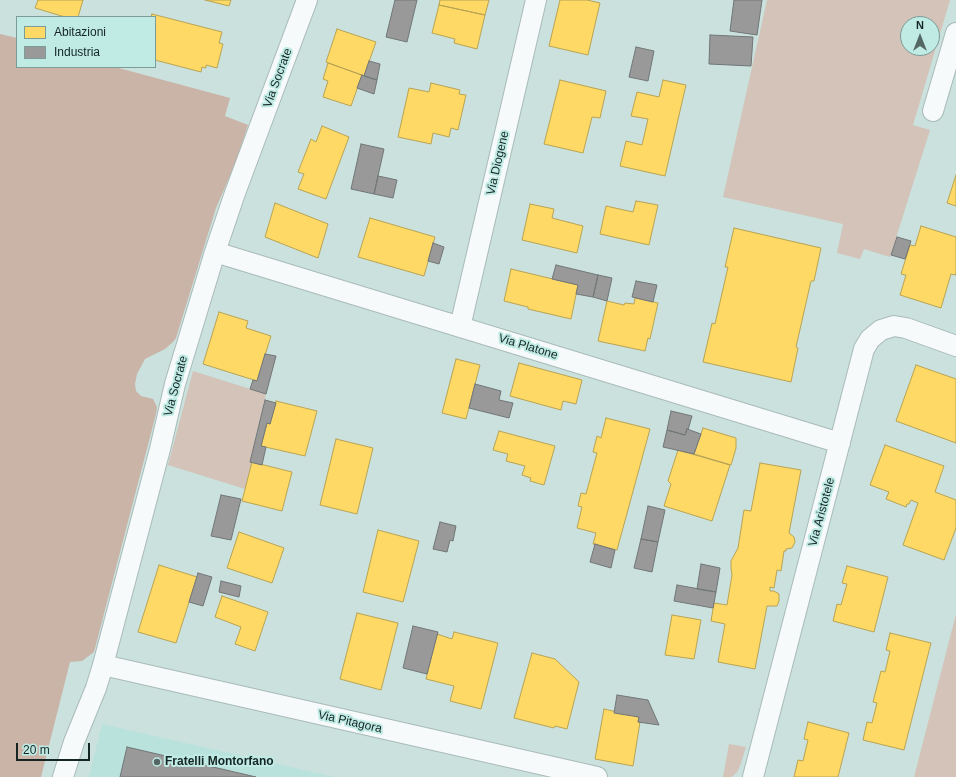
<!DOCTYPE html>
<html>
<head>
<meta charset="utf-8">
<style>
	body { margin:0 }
	#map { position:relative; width:956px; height:777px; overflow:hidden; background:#cae1de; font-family:Arial,sans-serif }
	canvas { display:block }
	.legend { position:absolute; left:16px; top:16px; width:140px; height:52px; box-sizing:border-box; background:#c0ebe5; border:1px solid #7b9c97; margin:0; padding:5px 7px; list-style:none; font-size:12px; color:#142523 }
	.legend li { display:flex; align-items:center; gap:8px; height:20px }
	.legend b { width:20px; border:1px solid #7b9c97 }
	.north { position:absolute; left:900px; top:16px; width:40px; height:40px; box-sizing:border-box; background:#c0ebe5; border:1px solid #7b9c97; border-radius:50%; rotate:0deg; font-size:11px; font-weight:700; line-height:16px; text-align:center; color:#142523 }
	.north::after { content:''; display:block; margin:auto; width:14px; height:18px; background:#546764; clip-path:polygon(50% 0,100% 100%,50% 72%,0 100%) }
	.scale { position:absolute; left:16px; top:743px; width:74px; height:18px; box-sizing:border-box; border:2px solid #142523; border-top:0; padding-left:5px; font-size:12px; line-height:14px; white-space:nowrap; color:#142523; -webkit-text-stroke:3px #c0ebe5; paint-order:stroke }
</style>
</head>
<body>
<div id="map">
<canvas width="956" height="777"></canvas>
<ul class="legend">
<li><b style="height:11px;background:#ffd966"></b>Abitazioni</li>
<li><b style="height:11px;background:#999"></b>Industria</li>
</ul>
<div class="north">N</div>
<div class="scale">20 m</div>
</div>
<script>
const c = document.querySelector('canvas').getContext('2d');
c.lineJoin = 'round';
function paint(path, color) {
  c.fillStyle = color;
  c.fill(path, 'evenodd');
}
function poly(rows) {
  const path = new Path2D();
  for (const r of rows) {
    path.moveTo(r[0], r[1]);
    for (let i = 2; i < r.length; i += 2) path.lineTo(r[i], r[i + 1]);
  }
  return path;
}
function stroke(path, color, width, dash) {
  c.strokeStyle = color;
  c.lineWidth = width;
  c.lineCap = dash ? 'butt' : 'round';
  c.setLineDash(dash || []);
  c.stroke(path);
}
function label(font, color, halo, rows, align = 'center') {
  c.font = font + ' Arial,sans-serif';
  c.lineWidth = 4;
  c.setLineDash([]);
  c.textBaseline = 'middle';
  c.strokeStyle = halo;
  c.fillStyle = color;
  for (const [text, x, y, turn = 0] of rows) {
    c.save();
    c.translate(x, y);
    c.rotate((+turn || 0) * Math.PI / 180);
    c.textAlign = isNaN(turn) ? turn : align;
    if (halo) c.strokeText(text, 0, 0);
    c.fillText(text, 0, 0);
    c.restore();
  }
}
paint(poly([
	[102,724,334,777,89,777]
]), '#bae2dc');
paint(poly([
	[767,0,950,0,913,125,930,130,890,257,864,249,860,259,837,253,843,224,723,197],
	[908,24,932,24,932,48,908,48],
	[193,371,266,394,250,462,252,462,245,489,168,465],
	[956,614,956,777,914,777],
	[729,744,746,747,740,766,737,772,732,777,723,777]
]), '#d3c3b8');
paint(poly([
	[0,34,17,38,17,67,115,67,230,98,225,116,248,125,235,164,216,208,176,338,173,342,165,349,145,359,137,374,135,384,136,391,141,396,153,399,157,407,156,414,94,652,82,661,70,662,41,777,0,777]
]), '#c9b4a7');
const homes = poly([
	[38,0,83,0,78,17,65,17,35,8,38,0],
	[205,0,231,0,229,6,205,0],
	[440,0,489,0,485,15,439,5,440,0],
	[560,0,587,0,600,3,588,55,549,46,560,0],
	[439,5,485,15,477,49,454,43,455,39,432,33,439,5],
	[152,14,222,32,219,43,223,44,217,68,206,65,206,68,202,67,201,72,155,60,155,17,151,17,152,14],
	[337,29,376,42,364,76,326,62,337,29],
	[328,63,362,75,351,106,323,97,328,81,323,79,328,63],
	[560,80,606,91,600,118,592,117,583,153,544,144,560,80],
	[663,80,686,85,665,176,620,166,626,141,642,145,648,119,631,116,637,92,659,97,663,80],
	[431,83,460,90,459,94,466,95,458,130,451,128,449,137,433,133,431,144,398,137,409,88,429,92,431,83],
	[322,126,349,137,326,199,298,189,304,174,298,172,311,139,316,142,322,126],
	[956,175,956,206,947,203,956,175],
	[636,201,658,205,649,245,600,234,606,206,633,212,636,201],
	[275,203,328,224,318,258,265,237,275,203],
	[530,204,554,209,552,218,583,226,577,253,522,240,530,204],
	[370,218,435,237,424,276,358,257,370,218],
	[921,226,956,237,956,275,951,274,941,308,900,295,906,275,901,274,910,245,915,246,921,226],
	[734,228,821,248,814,281,811,281,796,347,798,348,791,382,703,362,712,323,715,324,728,267,725,267,734,228],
	[511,269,578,285,571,319,528,309,528,307,504,301,511,269],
	[635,298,658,303,650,339,648,338,645,351,598,341,607,301,624,305,625,303,634,304,635,298],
	[219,312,248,321,246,328,271,336,257,381,203,364,219,312],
	[456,359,480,365,466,419,442,413,456,359],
	[519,363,582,380,576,404,563,401,561,410,510,396,519,363],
	[916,365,956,379,956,443,896,421,916,365],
	[276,401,317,411,305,456,261,446,267,423,270,424,276,401],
	[606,418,650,429,617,550,593,544,596,533,577,528,582,507,578,506,581,493,586,494,597,453,593,452,597,436,601,438,606,418],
	[703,428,736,438,736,448,731,465,694,454,703,428],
	[499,431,555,446,544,485,530,481,531,478,522,475,525,466,506,461,508,454,493,450,499,431],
	[336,439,373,448,357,514,320,505,336,439],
	[885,445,944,466,935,492,956,500,956,528,944,560,903,545,918,503,911,500,909,504,907,504,906,507,886,499,889,492,870,485,885,445],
	[678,450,730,465,712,521,664,506,671,484,668,481,678,450],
	[252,462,292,472,282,511,242,501,252,462],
	[760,463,801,470,789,533,794,537,795,542,792,548,786,549,786,551,784,551,781,571,777,570,774,588,770,587,770,591,774,591,779,594,779,601,777,606,767,606,755,669,718,662,725,624,711,621,714,603,727,605,732,575,731,568,731,561,738,548,744,510,751,511,760,463],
	[378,530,419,541,403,602,363,592,378,530],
	[239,532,284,548,272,583,227,568,239,532],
	[159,565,197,577,176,643,138,632,159,565],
	[847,566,888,577,874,632,833,621,837,604,841,605,847,584,842,583,847,566],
	[222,596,268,612,255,651,235,644,241,627,215,617,222,596],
	[357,613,398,623,381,690,340,679,357,613],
	[672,615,701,620,694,659,665,655,672,615],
	[454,632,498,643,481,709,450,701,454,686,426,679,437,634,452,639,454,632],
	[890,633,931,643,904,750,863,740,867,722,872,723,877,703,873,702,881,671,885,672,890,651,886,650,890,633],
	[532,653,555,659,579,682,567,729,555,726,554,728,514,718,532,653],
	[604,709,639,717,638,722,640,722,633,766,595,759,604,709],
	[808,722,849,733,838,777,794,777,798,760,803,761,808,740,804,739,808,722]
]);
paint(homes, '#ffd966');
stroke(homes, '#b8a352', 1);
const industry = poly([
	[395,0,417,0,407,42,386,37,395,0],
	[734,0,762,0,757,35,730,31,734,0],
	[710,35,753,37,751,66,709,64,710,35],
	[636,47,654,51,648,81,629,77,636,47],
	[369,61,380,64,377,80,364,76,369,61],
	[362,75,377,80,374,94,357,88,362,75],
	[361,144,384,149,374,194,351,189,361,144],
	[378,176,397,180,393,198,374,194,378,176],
	[897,237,911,241,905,259,891,255,897,237],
	[433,243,444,247,439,264,428,261,433,243],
	[556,265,598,275,593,297,576,294,578,285,552,279,556,265],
	[598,275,612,278,607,301,593,297,598,275],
	[636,281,657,285,653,302,632,297,636,281],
	[265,354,276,356,266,394,250,389,253,380,257,381,265,354],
	[475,384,501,391,499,400,513,403,509,418,469,408,475,384],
	[265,400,276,403,270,424,267,423,261,446,266,447,262,465,250,462,265,400],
	[671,411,692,416,688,430,687,429,685,435,667,430,671,411],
	[687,429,701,434,694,454,663,447,667,430,685,435,687,429],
	[221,495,241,499,231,540,211,536,221,495],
	[648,506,665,510,658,542,641,539,648,506],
	[440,522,456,526,453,541,450,540,447,552,433,549,440,522],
	[641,539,658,542,652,572,634,568,641,539],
	[595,544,615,550,611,568,590,562,595,544],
	[701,564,720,568,716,592,697,589,701,564],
	[198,573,212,577,203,606,189,602,198,573],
	[221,581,241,586,239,597,219,592,221,581],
	[677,585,716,592,713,608,674,601,677,585],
	[413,626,438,632,427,674,403,668,413,626],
	[617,695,648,700,659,725,638,722,639,717,614,713,617,695],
	[127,747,256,777,120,777,127,747]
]);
paint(industry, '#999');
stroke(industry, '#717676', 1);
const street = poly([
	[933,111,956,33],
	[215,252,840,443],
	[460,327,536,0],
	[103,665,597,777],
	[63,777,74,742,96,688,103,665,160,449,175,384,215,252,235,193,307,0],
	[753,777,864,349,870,339,881,330,894,326,906,328,956,346]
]);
stroke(street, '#a9bbb8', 22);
stroke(street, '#f7fafa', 20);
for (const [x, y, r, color] of [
	[157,762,4,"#546764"]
]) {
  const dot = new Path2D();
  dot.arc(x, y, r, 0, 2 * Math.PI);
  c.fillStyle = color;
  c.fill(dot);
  stroke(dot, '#c0ebe5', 1.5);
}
label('12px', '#142523', '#c0ebe5', [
	["Via Socrate",278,78,-70],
	["Via Diogene",498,163,-77],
	["Via Platone",528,347,17],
	["Via Socrate",176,386,-75],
	["Via Aristotele",822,512,-75],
	["Via Pitagora",350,722,13]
]);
label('bold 12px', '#142523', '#c0ebe5', [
	["Fratelli Montorfano",165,762]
], 'left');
</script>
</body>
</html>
